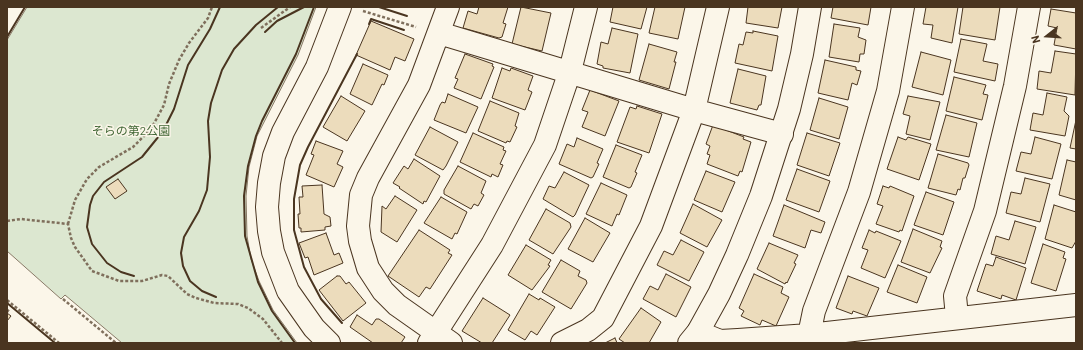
<!DOCTYPE html>
<html>
<head>
<meta charset="utf-8">
<style>
	body { margin:0 }
	#map { position:relative; width:1083px; height:350px; overflow:hidden; background:#fbf6e9; font-family:Barlow,sans-serif }
	canvas { display:block }
	.frame { position:absolute; inset:0; border:8px solid #4a3520; pointer-events:none }
	.north { position:absolute; left:1027px; top:16px; width:40px; height:40px; -webkit-text-stroke:3px #fbf6e9; paint-order:stroke; rotate:253deg; font-size:11px; font-weight:700; line-height:16px; text-align:center; color:#4a3520 }
	.north::after { content:''; display:block; margin:auto; width:14px; height:18px; background:#4a3520; clip-path:polygon(50% 0,100% 100%,50% 72%,0 100%) }
</style>
</head>
<body>
<div id="map">
<canvas width="1083" height="350"></canvas>
<div class="frame"></div>
<div class="north">N</div>
</div>
<script>
const c = document.querySelector('canvas').getContext('2d');
c.lineJoin = 'round';
function paint(path, color) {
  c.fillStyle = color;
  c.fill(path, 'evenodd');
}
function poly(rows) {
  const path = new Path2D();
  for (const r of rows) {
    path.moveTo(r[0], r[1]);
    for (let i = 2; i < r.length; i += 2) path.lineTo(r[i], r[i + 1]);
  }
  return path;
}
function stroke(path, color, width, dash) {
  c.strokeStyle = color;
  c.lineWidth = width;
  c.lineCap = dash ? 'butt' : 'round';
  c.setLineDash(dash || []);
  c.stroke(path);
}
function label(font, color, halo, rows, align = 'center') {
  c.font = font + ' Barlow,"Noto Sans JP",sans-serif';
  c.lineWidth = 3;
  c.setLineDash([]);
  c.textBaseline = 'middle';
  c.strokeStyle = halo;
  c.fillStyle = color;
  for (const [text, x, y, turn = 0] of rows) {
    c.save();
    c.translate(x, y);
    c.rotate((+turn || 0) * Math.PI / 180);
    c.textAlign = isNaN(turn) ? turn : align;
    if (halo) c.strokeText(text, 0, 0);
    c.fillText(text, 0, 0);
    c.restore();
  }
}
const green = poly([
	[27,7,316,7,298,55,257,136,249,167,246,196,247,236,251,259,259,281,273,310,297,343,122,343,65,295,61,299,7,251,7,40,27,7]
]);
paint(green, '#dce7d0');
stroke(green, '#887966', 1);
const building = poly([
	[479,7,508,7,503,23,506,24,502,37,499,38,463,28,468,11,477,14,479,7],
	[521,7,551,13,542,51,512,44,521,7],
	[613,7,647,7,641,29,610,22,613,7],
	[655,7,685,7,678,39,649,33,655,7],
	[748,7,782,7,778,28,746,23,748,7],
	[833,7,871,7,868,25,831,18,833,7],
	[926,7,958,7,952,43,931,38,933,25,923,24,926,7],
	[963,7,1000,7,995,40,959,34,963,7],
	[1051,9,1076,13,1076,49,1054,45,1057,28,1048,26,1051,9],
	[371,21,414,39,405,61,395,57,390,70,356,55,371,21],
	[834,24,860,28,858,37,866,40,864,54,860,54,859,62,829,57,834,24],
	[612,28,638,34,630,73,603,68,603,66,597,64,601,42,608,44,612,28],
	[753,31,778,36,772,71,735,63,739,44,743,45,746,32,753,33,753,31],
	[961,39,987,44,983,61,998,64,995,81,954,72,961,39],
	[649,44,677,52,674,62,676,62,669,89,639,80,649,44],
	[1055,51,1076,54,1075,95,1037,89,1039,71,1051,73,1055,51],
	[921,52,951,60,943,95,912,87,921,52],
	[465,54,493,64,492,66,494,67,481,99,454,88,458,79,455,78,465,54],
	[825,60,856,67,856,70,861,71,857,85,852,83,848,100,818,93,825,60],
	[363,64,388,75,384,85,382,84,372,105,350,94,363,64],
	[502,68,510,71,511,68,533,76,528,90,532,92,525,110,492,98,502,68],
	[738,69,766,76,761,105,759,105,757,110,730,103,738,69],
	[954,77,986,85,983,94,988,95,982,120,946,111,954,77],
	[590,90,619,101,605,136,582,127,588,112,582,110,590,90],
	[1047,93,1067,97,1064,111,1069,116,1065,136,1030,130,1033,113,1043,115,1047,93],
	[448,94,478,107,466,133,434,120,440,105,442,102,445,103,448,94],
	[341,96,365,111,347,141,323,127,341,96],
	[908,96,940,102,930,140,906,134,910,116,903,114,908,96],
	[819,98,848,107,839,139,810,130,819,98],
	[490,101,519,113,515,126,517,127,510,142,507,141,506,143,478,131,490,101],
	[637,106,662,114,649,153,617,142,630,107,636,109,637,106],
	[946,115,977,123,969,157,936,150,946,115],
	[1076,120,1076,149,1070,148,1076,120],
	[713,125,744,137,743,139,751,142,742,172,740,171,738,176,707,164,710,155,707,154,710,146,706,144,713,125],
	[430,127,458,142,446,166,443,170,415,155,430,127],
	[473,133,504,147,503,150,506,151,500,164,503,165,498,177,492,174,491,177,460,162,473,133],
	[807,133,840,143,829,176,797,165,807,133],
	[898,137,906,140,908,137,931,144,919,180,887,169,898,137],
	[1035,137,1061,144,1052,179,1016,171,1021,152,1031,154,1035,137],
	[577,138,603,149,597,163,599,164,593,177,591,178,559,164,567,144,574,147,577,138],
	[316,141,343,151,337,164,343,167,334,187,306,175,314,155,311,154,316,141],
	[616,145,642,155,635,172,637,173,631,187,629,188,603,177,616,145],
	[938,154,968,163,969,165,965,178,963,178,960,190,958,189,956,195,928,188,938,154],
	[414,159,440,176,426,202,424,201,423,204,399,188,400,187,393,183,404,166,408,169,414,159],
	[1067,160,1076,162,1076,200,1059,195,1067,160],
	[458,166,486,181,481,193,484,195,478,206,474,204,471,209,444,194,444,190,458,166],
	[797,169,830,181,819,212,786,200,797,169],
	[706,171,735,182,722,212,694,200,706,171],
	[564,172,589,185,575,215,573,217,543,199,549,186,555,188,564,172],
	[1025,178,1050,184,1040,222,1006,213,1011,192,1021,194,1025,178],
	[118,179,127,191,115,199,106,187,118,179],
	[601,183,627,195,619,215,617,214,612,226,586,214,601,183],
	[322,185,324,214,330,217,331,226,325,227,325,230,301,232,301,228,299,228,298,214,300,214,299,197,303,197,302,186,322,185],
	[883,186,889,188,890,186,914,196,902,231,900,230,899,232,876,224,883,206,877,204,883,186],
	[926,192,954,202,943,235,914,225,926,192],
	[395,196,417,210,397,242,381,232,382,206,386,209,395,196],
	[441,197,467,212,457,234,455,233,452,239,424,223,441,197],
	[693,204,722,220,707,247,680,233,693,204],
	[784,205,825,222,821,233,811,230,805,248,773,236,784,205],
	[1054,205,1076,212,1076,241,1072,248,1045,239,1054,205],
	[546,209,570,223,571,227,553,254,529,240,546,209],
	[585,218,610,233,593,262,568,249,585,218],
	[1015,221,1036,227,1025,264,991,254,996,236,1009,240,1015,221],
	[913,229,942,241,940,247,942,248,930,273,901,262,913,229],
	[419,230,450,250,448,253,452,255,430,289,426,287,419,297,388,276,419,230],
	[869,230,875,233,876,231,901,241,885,278,861,268,868,250,862,248,869,230],
	[326,233,334,255,339,253,343,263,314,275,308,257,305,258,299,243,326,233],
	[681,240,704,252,689,281,657,265,664,251,673,255,681,240],
	[769,243,798,255,794,263,796,264,787,283,786,282,785,284,757,269,769,243],
	[1043,244,1065,252,1063,258,1066,259,1056,291,1031,283,1043,244],
	[526,245,551,260,548,265,550,266,532,290,508,275,526,245],
	[996,257,1026,268,1016,300,1002,295,1001,299,977,291,986,264,993,266,996,257],
	[561,260,580,271,578,276,586,280,587,283,571,309,542,292,561,260],
	[898,265,927,277,917,303,887,292,898,265],
	[666,274,691,287,676,317,643,299,650,286,658,290,666,274],
	[754,274,783,287,781,293,789,297,776,326,762,320,760,325,741,316,744,311,739,308,754,274],
	[337,276,340,276,346,284,349,282,366,303,343,321,319,290,337,276],
	[848,276,879,288,867,316,853,311,852,314,836,308,848,276],
	[529,294,539,300,540,298,555,307,537,335,531,331,525,340,508,330,529,294],
	[483,298,510,315,492,343,482,343,462,331,483,298],
	[641,308,661,322,649,343,625,343,619,339,641,308],
	[7,313,11,316,7,321,7,313],
	[357,315,372,325,376,319,379,319,405,337,401,343,373,343,350,327,357,315],
	[615,338,617,343,605,343,615,338]
]);
paint(building, '#ecdcbc');
stroke(building, '#4a3520', 1);
const minor = poly([
	[448,7,419,85,368,178,361,195,358,226,360,241,368,268,383,291,397,305,451,343],
	[439,33,694,110,782,134],
	[957,317,955,296,985,211,1015,86,1029,7],
	[698,332,720,341,738,340,809,335,1076,305],
	[809,335,814,311,859,192,888,91,903,7],
	[429,343,492,245,545,145,570,71,586,7],
	[562,343,588,330,603,318,651,226,694,110,718,7]
]);
const tertiary = poly([
	[329,343,314,328,288,291,273,252,269,231,267,207,269,183,274,156,283,132,317,67,340,7],
	[689,343,698,332,719,294,737,255,761,196,789,109,802,54,810,7]
]);
stroke(minor, '#4a3520', 24);
stroke(tertiary, '#4a3520', 24);
stroke(poly([
	[363,11,416,27],
	[261,28,290,7],
	[7,221,21,219,68,224,71,238,75,247,92,271,119,281,142,281,162,275,168,276,187,294,196,298,214,303,238,304,248,308,263,319,282,343],
	[68,224,75,200,87,179,99,167,133,147,151,129,164,105,169,84,179,60,189,43,208,18,212,7],
	[63,299,116,343],
	[7,300,59,343],
	[7,312,9,309]
]), '#7f6f5c', 2.5, [3, 2]);
stroke(minor, '#fbf6e9', 22);
stroke(tertiary, '#fbf6e9', 22);
stroke(poly([
	[379,7,407,16],
	[369,24,371,19,404,30],
	[265,32,277,21,304,7],
	[7,37,25,7],
	[134,276,121,272,107,263,92,244,87,227,90,205,93,196,104,182,142,157,163,131,174,109,188,65,210,29,220,7],
	[216,297,202,291,190,281,183,266,181,253,184,237,199,211,207,190,210,157,208,121,211,103,222,70,234,49,256,25,278,7],
	[7,303,55,343],
	[342,323,321,299,304,267,294,230,294,199,300,165,308,147,357,54],
	[295,343,272,311,258,282,245,236,244,196,248,166,256,136,262,121,296,54,314,7]
]), '#4a3520', 2);
label('12px', '#436837', '#fbf6e9', [
	["そらの第2公園",131,131]
]);
</script>
</body>
</html>
